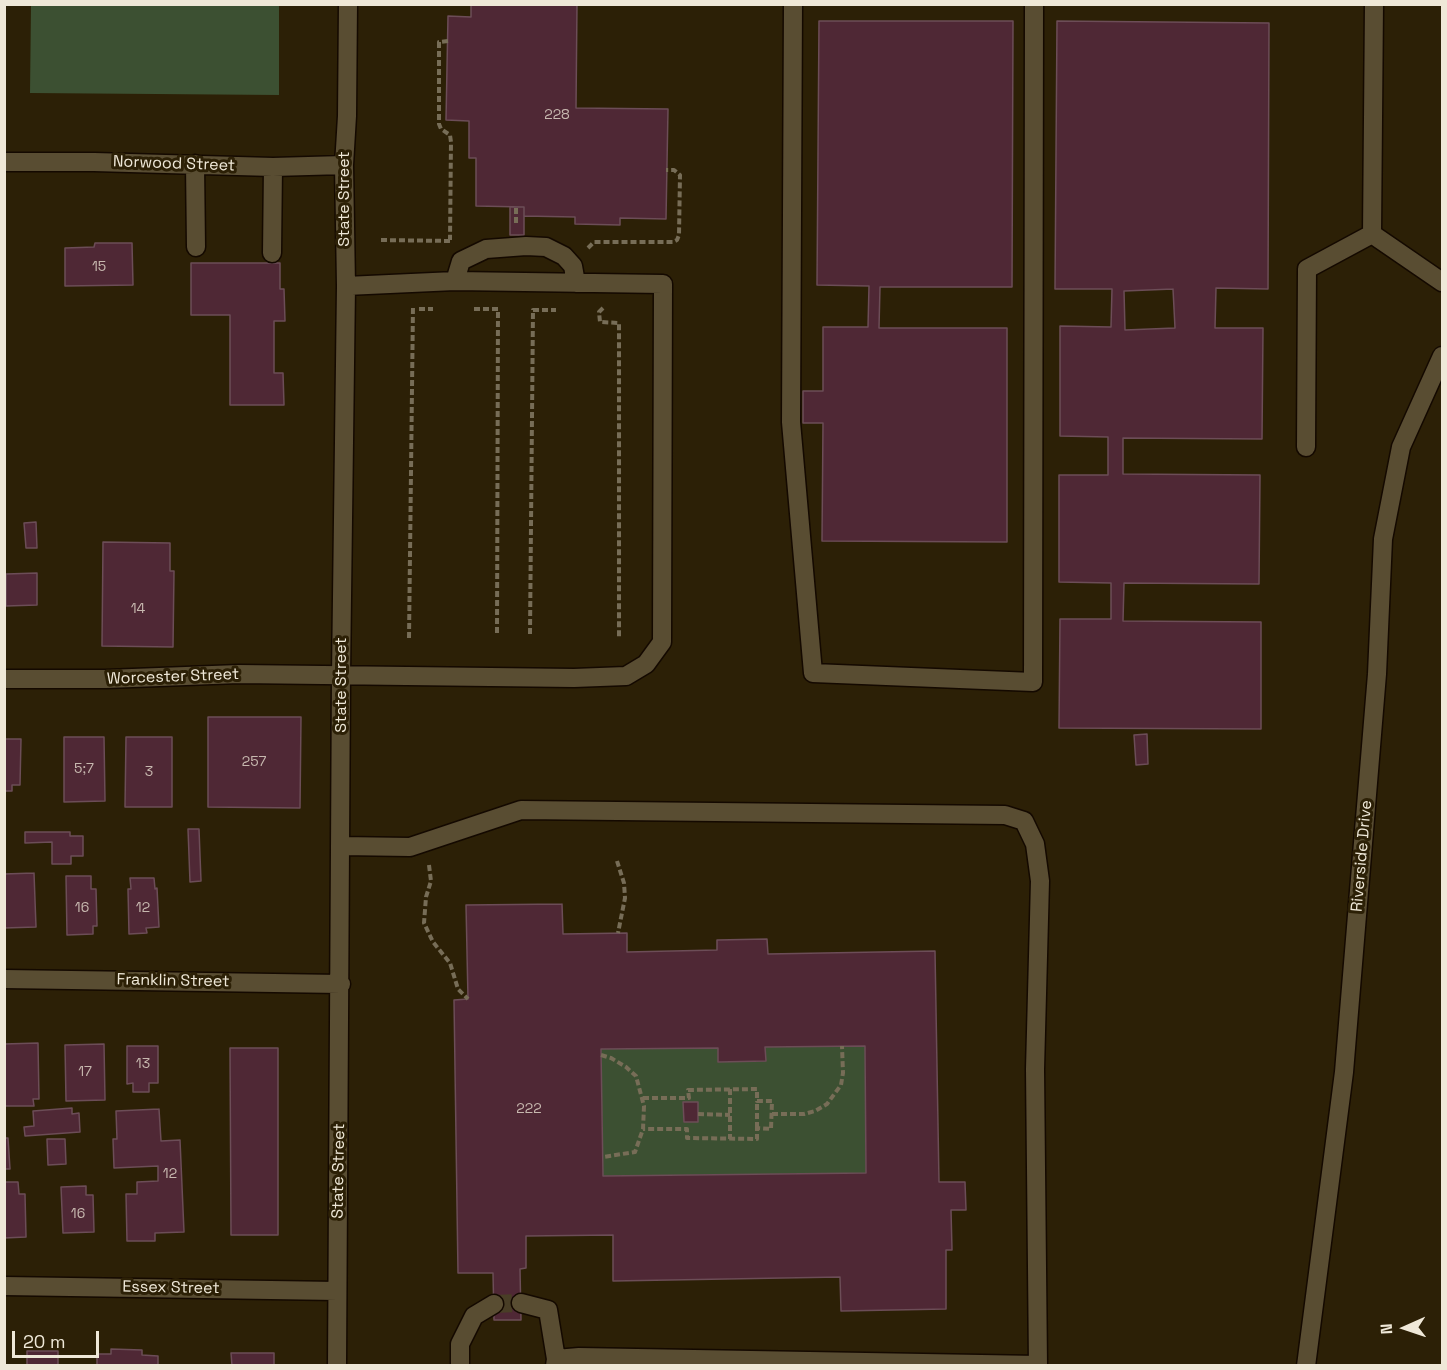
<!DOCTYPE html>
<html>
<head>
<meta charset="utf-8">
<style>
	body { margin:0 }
	#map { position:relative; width:1447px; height:1370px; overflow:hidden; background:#2c2006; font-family:"Space Grotesk",sans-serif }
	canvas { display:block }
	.frame { position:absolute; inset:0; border:6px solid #efe8d8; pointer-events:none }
	.north { position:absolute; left:1375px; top:1298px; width:60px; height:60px; -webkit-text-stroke:4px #2c2006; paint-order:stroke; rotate:267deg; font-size:16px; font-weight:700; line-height:24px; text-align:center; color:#efe8d8 }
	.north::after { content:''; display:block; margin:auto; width:21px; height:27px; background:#efe8d8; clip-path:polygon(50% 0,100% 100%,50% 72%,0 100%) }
	.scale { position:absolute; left:12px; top:1331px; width:87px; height:27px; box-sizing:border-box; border:3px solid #efe8d8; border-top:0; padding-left:8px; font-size:18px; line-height:21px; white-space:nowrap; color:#efe8d8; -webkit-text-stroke:4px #2c2006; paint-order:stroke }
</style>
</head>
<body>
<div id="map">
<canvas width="1447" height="1370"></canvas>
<div class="frame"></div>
<div class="north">N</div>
<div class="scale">20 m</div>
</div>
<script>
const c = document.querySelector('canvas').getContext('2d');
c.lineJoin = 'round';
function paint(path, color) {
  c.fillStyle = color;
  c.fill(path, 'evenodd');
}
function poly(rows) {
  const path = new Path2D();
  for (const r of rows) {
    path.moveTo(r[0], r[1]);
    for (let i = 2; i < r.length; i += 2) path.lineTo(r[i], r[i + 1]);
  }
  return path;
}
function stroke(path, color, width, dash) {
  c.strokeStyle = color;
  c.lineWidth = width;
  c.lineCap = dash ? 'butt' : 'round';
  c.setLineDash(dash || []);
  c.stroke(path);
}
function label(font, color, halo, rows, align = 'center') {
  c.font = font + ' "Space Grotesk",sans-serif';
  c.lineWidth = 6;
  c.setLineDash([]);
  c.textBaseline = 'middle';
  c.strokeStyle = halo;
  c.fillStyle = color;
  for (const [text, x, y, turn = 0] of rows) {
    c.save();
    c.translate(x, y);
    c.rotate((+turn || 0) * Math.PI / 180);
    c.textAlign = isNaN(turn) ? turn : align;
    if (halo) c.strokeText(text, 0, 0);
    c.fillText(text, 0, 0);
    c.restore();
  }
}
paint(poly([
	[31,5,279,5,279,95,30,93],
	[865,1046,866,1173,603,1176,601,1049,718,1048,718,1062,765,1061,765,1047]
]), '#3c5032');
const building = poly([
	[471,4,577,4,576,108,668,109,666,219,620,218,620,225,575,224,575,217,524,216,524,207,476,206,476,158,469,158,469,121,446,120,448,16,471,17,471,4],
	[819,21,1013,21,1012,287,880,287,879,328,1007,328,1007,542,822,541,823,423,803,423,803,391,823,391,823,327,868,327,869,286,817,285,819,21],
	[1057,21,1269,23,1268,289,1216,288,1215,328,1263,328,1262,439,1123,438,1123,474,1260,475,1259,584,1124,583,1123,621,1261,622,1261,729,1059,728,1060,619,1111,619,1111,583,1059,582,1059,475,1108,475,1108,437,1060,436,1060,326,1111,327,1112,289,1055,289,1057,21],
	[1173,289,1175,328,1125,330,1124,291,1173,289],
	[510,207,524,207,524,235,510,235,510,207],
	[95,243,132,243,133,285,65,286,65,248,94,247,95,243],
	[191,263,280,263,280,289,284,289,285,321,274,321,274,373,283,373,284,405,230,405,230,315,191,315,191,263],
	[36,522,37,548,26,548,24,523,36,522],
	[103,542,170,543,170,571,174,571,173,647,102,646,103,542],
	[37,573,37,605,6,606,6,574,37,573],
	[208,717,301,717,300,808,208,807,208,717],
	[1147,734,1148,764,1136,765,1134,735,1147,734],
	[64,737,104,737,105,801,64,802,64,737],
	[126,737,172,737,172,807,125,807,126,737],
	[4,739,21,739,20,785,12,785,12,791,4,791,4,739],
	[188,829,199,829,201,881,190,882,188,829],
	[25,832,70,832,70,836,83,836,83,856,71,856,71,864,52,864,52,842,25,843,25,832],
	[34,873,36,927,4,928,4,874,34,873],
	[66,876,91,876,91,889,96,889,97,926,93,926,93,934,67,935,66,876],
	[130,878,154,878,155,889,157,888,159,927,146,928,147,933,129,934,128,889,131,889,130,878],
	[562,904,563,934,627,933,627,952,717,950,717,940,767,939,768,954,935,951,939,1182,965,1182,966,1210,951,1210,952,1250,946,1250,946,1309,841,1311,840,1277,613,1281,613,1235,526,1236,526,1268,520,1269,521,1320,494,1320,493,1273,458,1273,454,1000,468,999,466,905,562,904],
	[865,1046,866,1173,603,1176,601,1049,718,1048,718,1062,766,1061,765,1047,865,1046],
	[38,1043,39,1099,33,1099,34,1106,4,1106,4,1044,38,1043],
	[104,1044,105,1100,66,1101,65,1045,104,1044],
	[127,1046,158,1046,158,1083,149,1083,149,1092,133,1092,133,1083,127,1084,127,1046],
	[230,1048,278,1048,278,1235,231,1235,230,1048],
	[683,1102,698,1102,698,1122,684,1122,683,1102],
	[72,1108,72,1114,79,1113,80,1132,25,1136,24,1127,34,1126,33,1111,72,1108],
	[159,1109,161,1141,180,1140,184,1232,155,1233,155,1241,127,1241,126,1194,137,1194,137,1182,158,1181,158,1166,114,1168,113,1139,117,1139,116,1111,159,1109],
	[4,1138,8,1138,10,1169,4,1169,4,1138],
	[47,1139,65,1139,66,1164,48,1165,47,1139],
	[4,1182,18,1182,19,1194,25,1194,26,1237,4,1238,4,1182],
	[86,1186,86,1195,93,1195,94,1232,63,1233,61,1187,86,1186],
	[111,1349,142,1350,142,1355,158,1356,158,1366,97,1366,97,1354,111,1354,111,1349],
	[27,1351,58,1351,58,1366,27,1366,27,1351],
	[231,1353,274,1353,274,1366,232,1366,231,1353]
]);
paint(building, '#4f2835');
stroke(building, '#6c4d57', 1.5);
stroke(poly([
	[494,1304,521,1303]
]), '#493e26', 18, [18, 9]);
const minor = poly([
	[793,4,791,422,813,673,1033,682,1034,4],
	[4,162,94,162,273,167,344,165],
	[195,164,196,247],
	[1372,234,1442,282],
	[272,253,273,167],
	[455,281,461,261,486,249,526,246,546,247,564,256,573,266,576,283],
	[1306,447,1307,269,1372,234,1374,4],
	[4,679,106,679,239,674,574,678,626,676,646,664,662,642,663,284,455,281,346,286],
	[341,846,410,847,521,810,1005,815,1024,821,1035,844,1040,881,1035,1069,1038,1366],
	[4,979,341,984],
	[4,1286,337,1291],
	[521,1303,548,1310,556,1359],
	[337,1366,341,675,346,286,344,165,347,116,348,4],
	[460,1366,460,1344,474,1316,494,1304],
	[555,1366,556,1359,579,1357,1038,1365],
	[1306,1366,1344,1072,1377,674,1383,539,1401,447,1442,356]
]);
stroke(minor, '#140900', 21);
stroke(poly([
	[448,41,439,42,439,124,441,129,450,135,451,142,450,240],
	[516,223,516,207],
	[381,240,450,241],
	[588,248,594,242,673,242,677,240,679,235,680,175,674,170,666,170],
	[603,308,599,312,600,322,619,323,619,638],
	[419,309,433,309],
	[474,309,498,309,497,635],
	[530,634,533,310,556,310],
	[409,638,413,306],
	[617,861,624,883,625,898,618,933],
	[429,865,431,881,426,897,424,923,433,942,450,963,458,989,468,999],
	[601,1055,611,1058,626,1067,636,1076,644,1106,643,1129,635,1152,603,1157],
	[730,1089,730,1139],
	[643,1098,689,1098,688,1090,757,1089,757,1101,772,1101,771,1129,757,1128,757,1139,687,1138,687,1129,643,1129],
	[698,1114,730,1115],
	[772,1114,804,1114,815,1111,827,1104,841,1085,843,1073,842,1046],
	[757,1128,757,1101]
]), '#776d57', 4, [6, 3]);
stroke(minor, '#594d32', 18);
label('14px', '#c7b8af', null, [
	["228",557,115],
	["15",99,267],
	["14",138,609],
	["257",254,762],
	["5;7",84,769],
	["3",149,772],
	["16",82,908],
	["12",143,908],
	["13",143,1064],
	["17",85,1072],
	["222",529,1109],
	["12",170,1174],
	["16",78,1214]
]);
label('16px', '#efe8d8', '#2c2006', [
	["Norwood Street",174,164,2],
	["State Street",345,199,-90],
	["Worcester Street",173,677,-2],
	["State Street",342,685,-90],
	["Riverside Drive",1362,856,-85],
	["Franklin Street",173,981,1],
	["State Street",339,1171,-89],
	["Essex Street",171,1288,1]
]);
</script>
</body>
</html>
